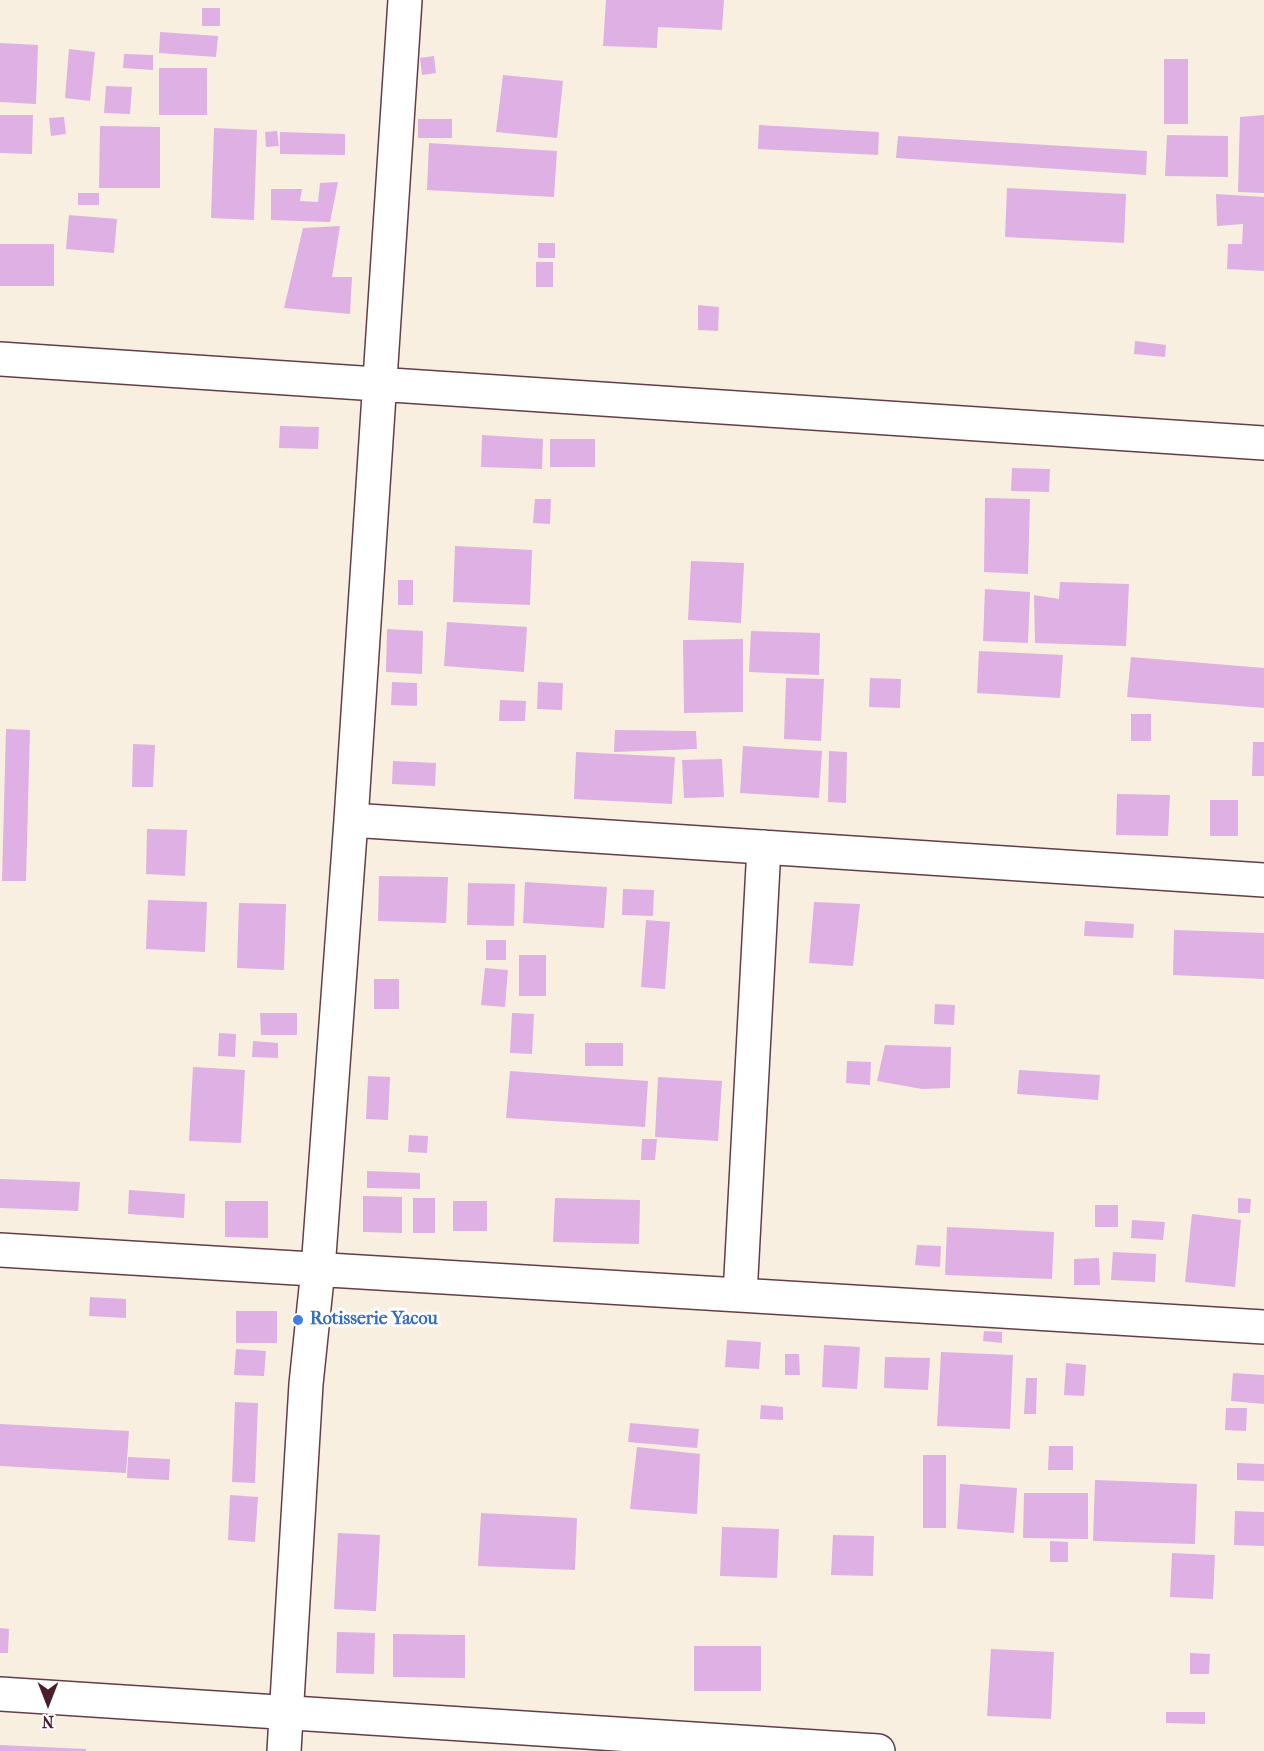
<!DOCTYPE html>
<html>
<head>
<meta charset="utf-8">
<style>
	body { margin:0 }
	#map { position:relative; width:1264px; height:1751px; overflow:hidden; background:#f9efe1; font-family:"IM FELL French Canon",serif }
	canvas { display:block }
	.north { position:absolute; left:18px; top:1673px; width:60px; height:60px; -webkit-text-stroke:4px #fff; paint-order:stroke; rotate:180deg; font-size:16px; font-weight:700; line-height:24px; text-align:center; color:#4a1f2b }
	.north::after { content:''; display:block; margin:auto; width:21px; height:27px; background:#4a1f2b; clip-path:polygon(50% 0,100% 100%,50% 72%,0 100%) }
</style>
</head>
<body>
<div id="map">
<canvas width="1264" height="1751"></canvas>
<div class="north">N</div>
</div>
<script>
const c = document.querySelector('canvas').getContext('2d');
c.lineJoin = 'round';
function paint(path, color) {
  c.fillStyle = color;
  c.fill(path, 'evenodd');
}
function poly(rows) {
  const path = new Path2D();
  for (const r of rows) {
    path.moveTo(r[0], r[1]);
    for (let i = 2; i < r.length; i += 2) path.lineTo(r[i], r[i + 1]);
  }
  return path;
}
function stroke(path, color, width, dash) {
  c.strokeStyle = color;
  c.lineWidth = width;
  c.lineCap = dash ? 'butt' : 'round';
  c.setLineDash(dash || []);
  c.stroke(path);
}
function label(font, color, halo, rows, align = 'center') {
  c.font = font + ' "IM FELL French Canon",serif';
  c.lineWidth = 6;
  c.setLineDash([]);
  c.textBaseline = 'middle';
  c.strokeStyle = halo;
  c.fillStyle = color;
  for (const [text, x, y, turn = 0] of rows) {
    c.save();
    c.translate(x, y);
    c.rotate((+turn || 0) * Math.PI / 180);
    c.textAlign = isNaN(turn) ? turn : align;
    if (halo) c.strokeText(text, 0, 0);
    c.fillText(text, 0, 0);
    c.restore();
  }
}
paint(poly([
	[606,0,724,0,722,30,658,27,657,48,603,46],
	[202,8,220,8,220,26,202,26],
	[160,32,218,36,216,57,159,53],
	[0,43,38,45,36,104,0,102],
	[69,49,95,52,90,101,65,98],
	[124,54,153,55,153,70,123,68],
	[434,56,436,73,422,75,420,58],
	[1164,59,1188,59,1188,124,1164,124],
	[159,68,207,68,207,115,159,115],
	[503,75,563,81,557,138,496,132],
	[106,86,132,87,130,114,104,113],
	[0,115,33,115,32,154,0,153],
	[1264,115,1264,193,1238,192,1240,117],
	[64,117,66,134,51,136,49,118],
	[418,119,452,119,452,138,418,138],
	[759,125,879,132,878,155,758,149],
	[100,126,160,127,160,188,99,188],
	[214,128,257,130,254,220,211,218],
	[277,131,279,146,266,147,265,132],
	[280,132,345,134,345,155,280,154],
	[1167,135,1228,136,1228,177,1165,176],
	[898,136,1147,151,1146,175,896,158],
	[429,143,557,151,554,197,427,190],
	[338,182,330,222,271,220,271,189,302,189,300,201,318,202,320,183],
	[1007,188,1126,194,1124,243,1005,237],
	[78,193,99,193,99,205,78,205],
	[1216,194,1264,197,1264,271,1227,269,1228,244,1242,244,1243,224,1217,226],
	[69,215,117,219,114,253,66,249],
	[340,226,332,277,352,277,350,314,284,308,303,228],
	[538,243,555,243,555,258,538,258],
	[0,244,54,244,54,286,0,286],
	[536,262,553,262,553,287,536,287],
	[698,305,719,307,718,331,698,330],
	[1135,341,1166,345,1165,357,1134,354],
	[280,426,319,427,318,449,279,448],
	[482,435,543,439,542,469,481,467],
	[550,439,595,439,595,467,550,467],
	[1012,468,1050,469,1049,492,1011,491],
	[985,498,1030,499,1028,574,984,572],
	[535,499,551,499,550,524,533,523],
	[455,546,532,550,530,605,453,602],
	[691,561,744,563,741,623,688,620],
	[398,580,413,580,413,605,398,605],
	[1060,582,1129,584,1126,646,1035,643,1034,595,1059,599],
	[985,589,1030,592,1028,643,983,641],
	[447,622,527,627,524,672,444,666],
	[387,629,423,631,422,674,386,672],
	[751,631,820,633,819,675,749,672],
	[743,639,743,712,684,713,683,640],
	[979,651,1063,655,1060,698,977,693],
	[1131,657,1264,668,1264,708,1127,697],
	[786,678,824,679,821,741,784,739],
	[870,678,901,679,900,708,869,707],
	[392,682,417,683,417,706,391,705],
	[538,682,563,683,562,710,537,709],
	[500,700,526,701,525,721,499,721],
	[1131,714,1151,714,1151,741,1131,741],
	[6,729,30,730,26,881,2,881],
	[615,730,696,731,697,749,614,752],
	[1253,742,1264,742,1264,776,1252,776],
	[133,744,155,745,153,787,132,787],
	[743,746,822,751,819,798,740,793],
	[829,751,847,752,846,803,828,802],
	[576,752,675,757,672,804,574,799],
	[722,759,724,797,684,798,682,760],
	[393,761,436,763,435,786,392,784],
	[1117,794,1170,795,1168,836,1116,835],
	[1210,800,1238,800,1238,836,1210,836],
	[147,829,187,830,185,876,146,874],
	[379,876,448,877,446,923,378,921],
	[525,882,607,887,604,928,523,923],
	[468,883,515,884,514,926,467,925],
	[623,889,654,890,653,916,622,915],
	[148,900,207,902,205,952,146,949],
	[814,902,860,904,853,966,809,963],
	[239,903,286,904,284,970,237,968],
	[646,920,670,922,665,989,641,987],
	[1085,921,1134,924,1133,938,1084,936],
	[1174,930,1264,933,1264,979,1173,975],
	[486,940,506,940,506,960,486,960],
	[519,955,546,955,546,996,519,996],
	[485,968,508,970,505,1007,481,1005],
	[374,979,399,979,399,1009,374,1009],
	[935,1004,955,1005,954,1025,934,1024],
	[260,1013,297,1013,297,1035,261,1035],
	[512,1013,534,1014,532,1054,510,1053],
	[219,1033,236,1034,235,1057,218,1056],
	[253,1041,278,1043,278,1058,252,1057],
	[585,1043,623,1043,623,1066,585,1066],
	[885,1045,951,1047,950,1088,922,1089,877,1081],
	[847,1061,871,1062,870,1085,846,1083],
	[193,1067,245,1070,241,1143,189,1141],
	[1019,1070,1100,1075,1098,1100,1017,1094],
	[510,1071,648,1081,645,1127,506,1118],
	[368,1076,390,1077,388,1120,366,1119],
	[658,1077,722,1081,718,1141,655,1137],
	[409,1135,428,1136,427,1153,408,1152],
	[642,1139,657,1139,655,1160,641,1160],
	[367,1171,420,1173,420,1189,367,1188],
	[0,1179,80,1182,78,1211,0,1208],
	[129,1190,185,1194,184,1218,128,1214],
	[363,1196,402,1197,402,1233,363,1232],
	[413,1198,435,1198,435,1233,413,1233],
	[555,1198,640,1200,639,1244,553,1242],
	[1238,1198,1251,1199,1250,1213,1238,1213],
	[225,1201,268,1201,268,1238,225,1237],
	[453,1201,487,1201,487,1231,453,1231],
	[1095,1205,1118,1205,1118,1227,1095,1227],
	[1192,1214,1241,1220,1235,1287,1185,1282],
	[1132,1220,1165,1222,1163,1240,1131,1238],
	[947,1227,1054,1232,1052,1279,945,1275],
	[917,1245,941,1246,940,1267,915,1265],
	[1113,1252,1156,1254,1155,1282,1111,1280],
	[1099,1258,1100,1285,1074,1285,1074,1259],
	[90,1297,126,1299,126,1318,89,1316],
	[236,1311,277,1311,277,1343,236,1343],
	[984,1331,1002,1332,1002,1343,983,1341],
	[727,1340,761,1342,759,1369,725,1367],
	[824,1345,860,1347,857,1389,822,1387],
	[236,1349,266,1351,264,1376,234,1375],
	[941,1352,1013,1355,1010,1429,937,1426],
	[785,1354,799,1354,800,1375,785,1375],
	[885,1357,930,1358,928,1390,884,1388],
	[1066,1363,1086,1365,1084,1396,1064,1395],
	[1233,1373,1264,1375,1264,1404,1231,1401],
	[1026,1378,1037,1378,1036,1414,1024,1414],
	[235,1402,258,1403,255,1483,232,1482],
	[761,1405,783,1407,783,1420,760,1419],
	[1226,1408,1247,1408,1246,1431,1225,1430],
	[630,1423,699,1429,697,1448,628,1442],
	[0,1424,129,1431,126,1473,0,1466],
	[1049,1446,1073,1446,1073,1470,1048,1470],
	[637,1447,700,1454,697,1514,630,1509],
	[923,1455,946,1455,946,1528,923,1528],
	[128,1457,170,1459,169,1480,127,1478],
	[1237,1463,1264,1464,1264,1481,1237,1480],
	[1095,1480,1197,1484,1195,1544,1093,1541],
	[960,1484,1017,1488,1014,1533,957,1529],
	[1024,1493,1088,1493,1088,1539,1023,1538],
	[230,1495,258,1497,255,1542,228,1540],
	[1235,1511,1264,1512,1264,1546,1234,1545],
	[481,1513,577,1518,575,1570,478,1566],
	[722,1527,779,1529,777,1578,720,1576],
	[338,1533,380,1535,376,1611,334,1609],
	[833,1535,874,1536,873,1576,831,1575],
	[1050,1541,1068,1542,1068,1562,1050,1562],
	[1172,1553,1215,1555,1213,1599,1170,1597],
	[0,1628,9,1629,8,1653,0,1653],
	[337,1632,375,1633,374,1674,336,1673],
	[393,1634,465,1635,465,1678,393,1677],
	[694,1646,761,1646,761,1691,694,1691],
	[991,1649,1054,1652,1051,1719,987,1716],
	[1190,1653,1210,1654,1209,1674,1190,1674],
	[1166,1712,1205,1712,1205,1724,1166,1723],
	[0,1745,86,1749,86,1751,0,1751]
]), '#dfb0e3');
const minor = poly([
	[0,359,1264,443],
	[351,820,1264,880],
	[0,1250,1264,1327],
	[740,1295,764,847],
	[0,1694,878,1751],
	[284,1751,306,1384,318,1269,351,820,405,0]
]);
stroke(minor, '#643e46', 36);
stroke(minor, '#fff', 33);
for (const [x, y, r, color] of [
	[298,1320,6,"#3f7fe0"]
]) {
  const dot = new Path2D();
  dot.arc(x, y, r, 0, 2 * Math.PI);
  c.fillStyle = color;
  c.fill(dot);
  stroke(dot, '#fff', 2);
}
label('bold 18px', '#366cbe', '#fff', [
	["Rotisserie Yacou",310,1320]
], 'left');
</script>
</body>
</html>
